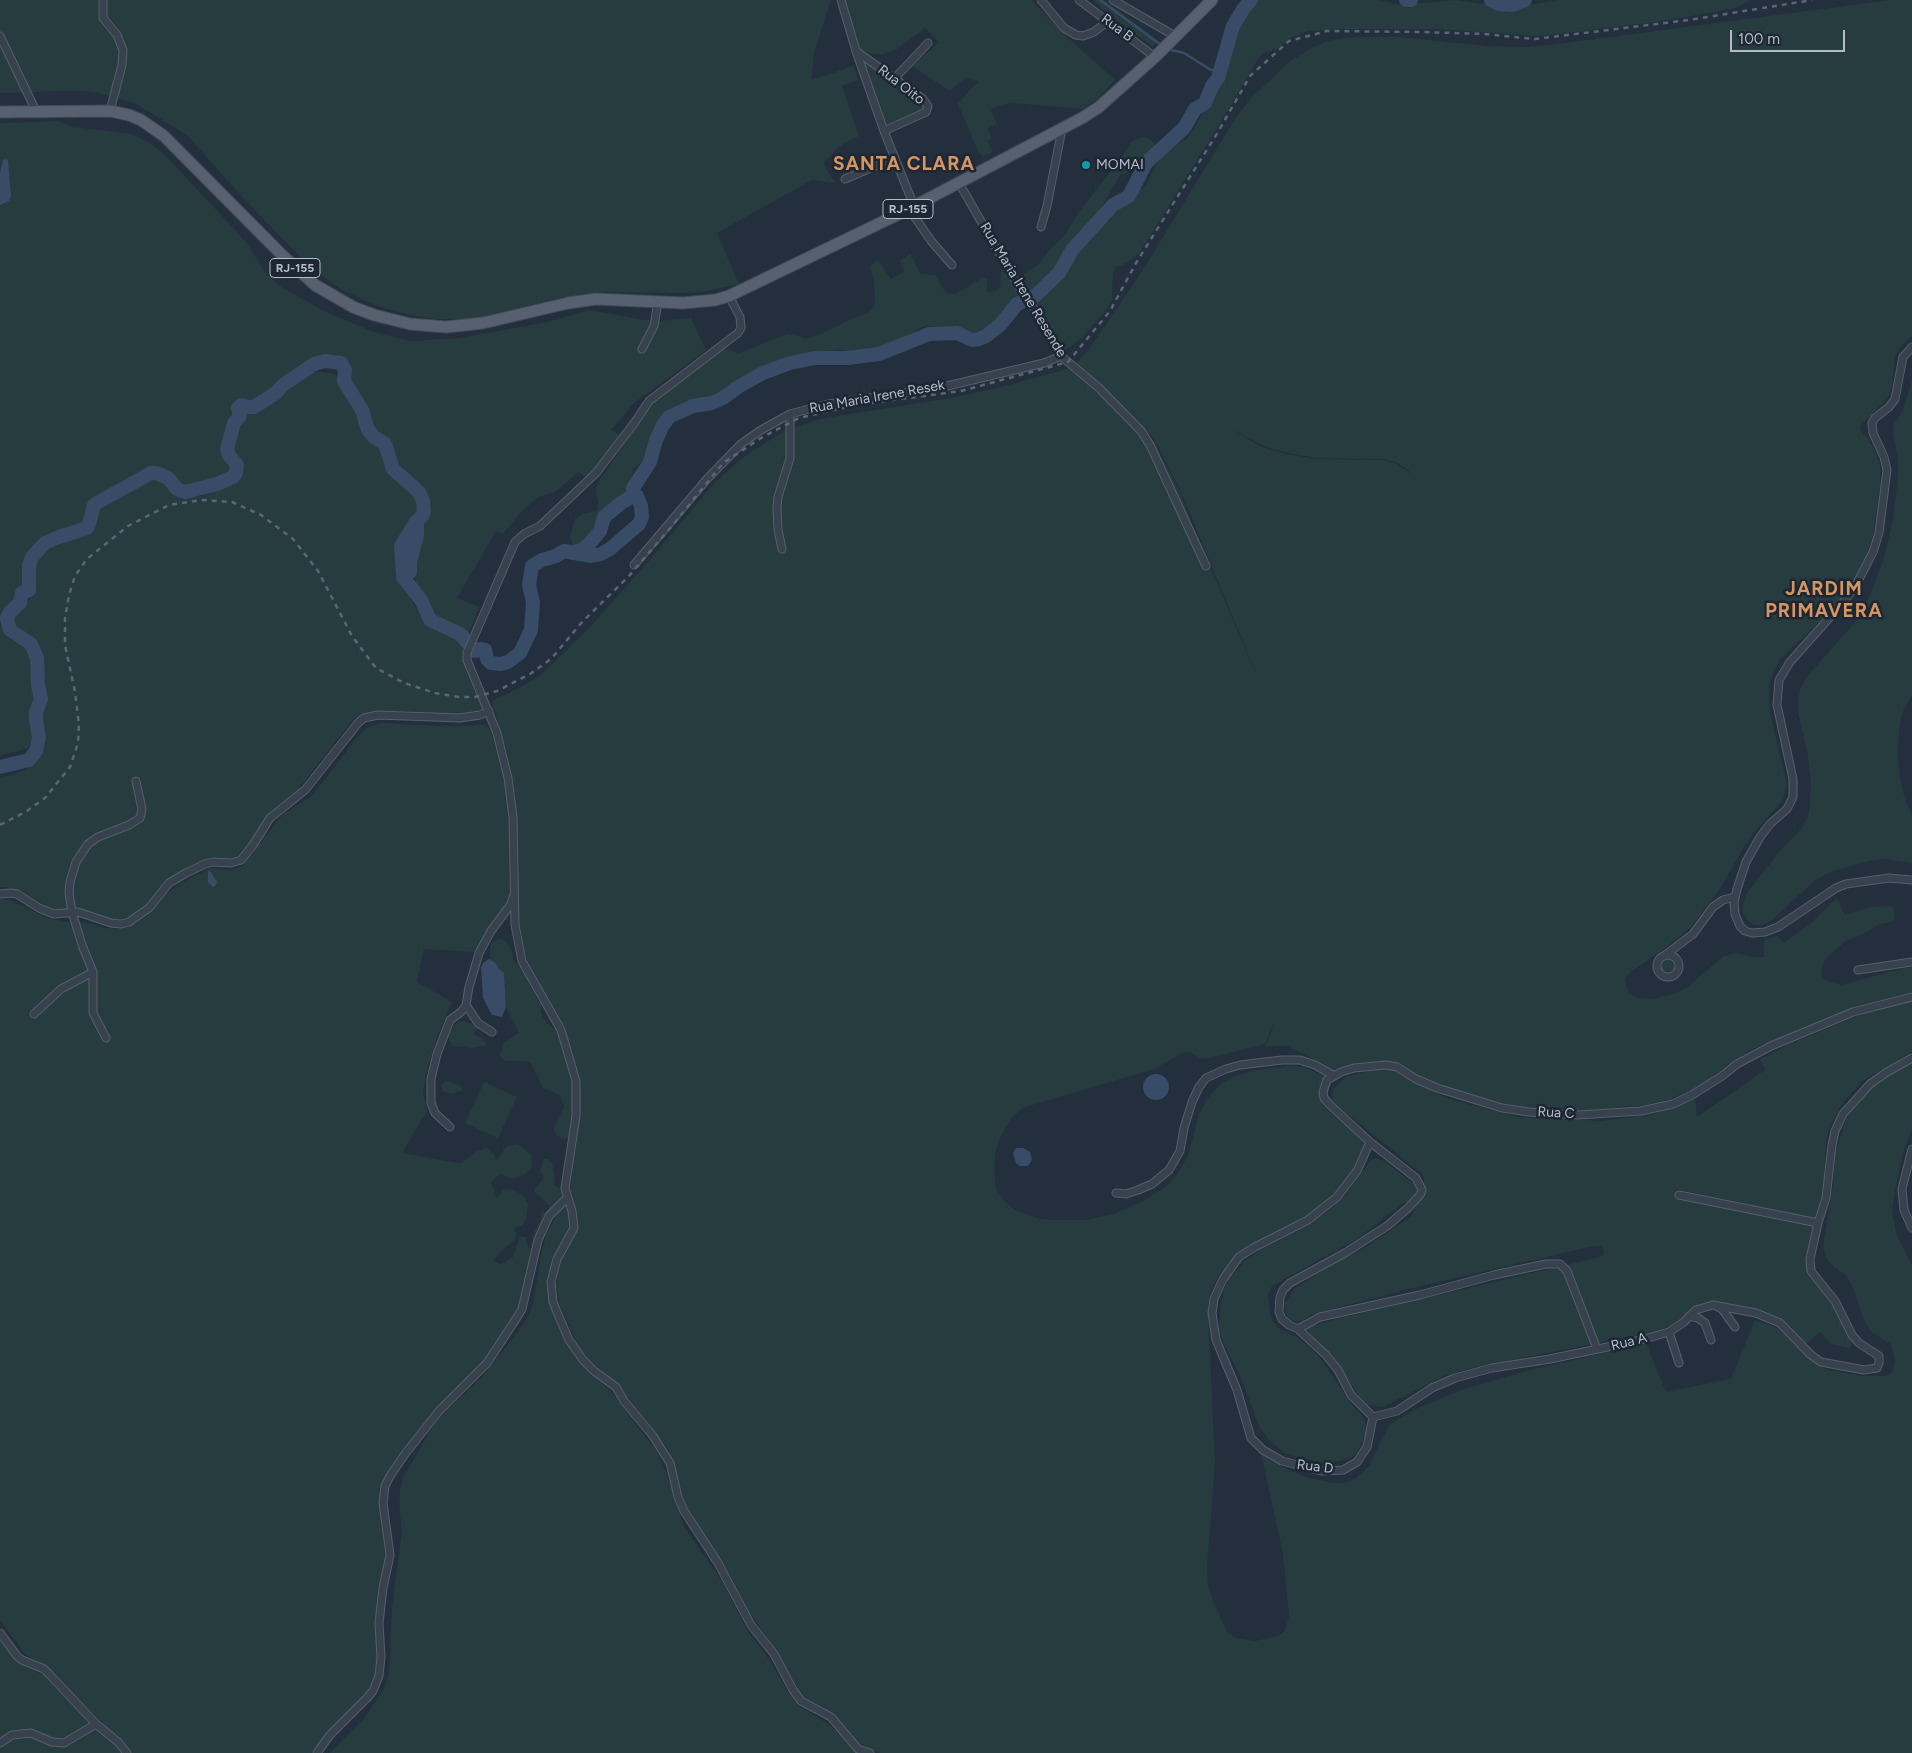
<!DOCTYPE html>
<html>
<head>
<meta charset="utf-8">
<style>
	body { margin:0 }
	#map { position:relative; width:1912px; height:1753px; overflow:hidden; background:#242f3e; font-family:Figtree,sans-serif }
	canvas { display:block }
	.scale { position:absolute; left:1730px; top:30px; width:115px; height:22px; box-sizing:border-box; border:2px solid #b4bcc9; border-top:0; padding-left:6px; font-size:15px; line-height:18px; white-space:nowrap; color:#b4bcc9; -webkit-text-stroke:4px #1d2633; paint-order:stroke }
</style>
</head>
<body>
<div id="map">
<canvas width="1912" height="1753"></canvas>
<div class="scale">100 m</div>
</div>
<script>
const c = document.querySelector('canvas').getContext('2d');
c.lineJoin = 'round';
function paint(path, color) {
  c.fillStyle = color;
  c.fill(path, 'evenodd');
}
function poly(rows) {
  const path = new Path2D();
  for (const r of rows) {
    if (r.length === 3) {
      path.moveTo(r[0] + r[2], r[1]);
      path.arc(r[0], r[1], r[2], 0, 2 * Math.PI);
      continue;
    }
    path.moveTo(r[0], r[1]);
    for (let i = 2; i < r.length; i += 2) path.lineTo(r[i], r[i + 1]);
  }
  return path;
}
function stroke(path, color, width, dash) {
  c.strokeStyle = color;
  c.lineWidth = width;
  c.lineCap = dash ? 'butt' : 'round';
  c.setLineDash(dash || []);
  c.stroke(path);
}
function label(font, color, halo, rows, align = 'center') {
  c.font = font + ' Figtree,sans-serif';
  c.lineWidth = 5;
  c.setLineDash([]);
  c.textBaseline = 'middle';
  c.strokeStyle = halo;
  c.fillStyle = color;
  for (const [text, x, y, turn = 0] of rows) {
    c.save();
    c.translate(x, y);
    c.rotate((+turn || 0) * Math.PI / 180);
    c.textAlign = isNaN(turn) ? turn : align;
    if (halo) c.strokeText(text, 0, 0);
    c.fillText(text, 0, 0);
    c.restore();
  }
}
paint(poly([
	[0,0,831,0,814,53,811,80,854,66,858,80,842,86,859,136,841,145,823,163,835,183,812,180,717,233,739,284,696,293,602,292,582,294,549,300,475,319,436,319,410,315,377,306,344,291,310,267,243,198,189,137,153,114,134,103,95,92,70,91,0,93],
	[844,0,1031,0,1067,37,1115,80,1098,98,1082,109,1013,103,1001,105,993,108,991,110,997,124,987,129,992,138,987,141,993,152,983,157,981,153,979,154,958,103,978,82,966,77,950,91,912,66,939,42,925,28,897,49,884,54,871,54,864,51,857,47],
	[1093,0,1104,0,1157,40,1153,47,1107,13],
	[1257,0,1379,0,1401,5,1457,0,1509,8,1558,0,1751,0,1736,8,1670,20,1551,35,1537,36,1436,29,1360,29,1308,31,1290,38,1277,49,1263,53,1259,57,1227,112,1140,252,1127,263,1115,267,1113,275,1112,300,1107,309,1082,338,1063,352,1033,301,1058,281,1086,238,1110,220,1120,208,1147,184,1153,169,1163,155,1186,139,1194,129,1214,92,1244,17,1253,3],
	[1890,0,1912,0,1912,336,1904,343,1895,356,1892,385,1888,398,1860,426,1861,431,1868,438,1877,455,1880,466,1880,487,1873,536,1864,563,1853,585,1814,627,1780,659,1770,680,1769,697,1770,713,1787,784,1783,800,1755,831,1743,848,1721,887,1691,927,1664,949,1632,971,1625,978,1628,993,1638,998,1653,999,1677,993,1687,987,1724,956,1736,953,1752,957,1764,957,1764,940,1777,936,1784,943,1810,924,1837,898,1845,915,1871,907,1891,906,1894,911,1895,918,1891,922,1880,924,1862,935,1847,940,1828,956,1824,962,1821,972,1822,976,1825,980,1842,985,1889,972,1912,967,1912,993,1853,1009,1750,1050,1730,1063,1699,1087,1670,1099,1647,1105,1575,1111,1546,1110,1498,1103,1451,1089,1420,1077,1396,1063,1366,1062,1333,1069,1287,1046,1265,1046,1270,1035,1276,1018,1265,1044,1209,1058,1200,1058,1190,1052,1182,1053,1154,1069,1022,1108,1011,1119,1000,1138,995,1153,994,1172,996,1188,1004,1201,1015,1210,1036,1218,1052,1220,1087,1220,1117,1213,1147,1199,1168,1185,1180,1170,1189,1153,1199,1114,1208,1098,1221,1084,1238,1075,1258,1070,1290,1066,1304,1067,1326,1077,1320,1087,1322,1103,1327,1110,1364,1141,1364,1150,1356,1169,1337,1192,1315,1211,1242,1251,1219,1275,1213,1285,1209,1298,1208,1314,1215,1462,1207,1566,1208,1585,1213,1601,1227,1632,1235,1638,1255,1641,1278,1636,1285,1631,1289,1616,1283,1554,1261,1453,1269,1460,1288,1470,1310,1478,1333,1483,1345,1483,1356,1478,1369,1466,1389,1425,1414,1410,1461,1390,1526,1371,1618,1350,1645,1341,1666,1392,1731,1379,1755,1320,1770,1325,1779,1329,1806,1356,1818,1365,1830,1370,1863,1376,1883,1376,1889,1375,1893,1371,1895,1361,1891,1344,1870,1331,1863,1318,1853,1287,1846,1275,1835,1268,1826,1258,1823,1247,1833,1184,1836,1150,1846,1120,1854,1106,1867,1091,1888,1076,1912,1062,1912,1128,1903,1153,1895,1190,1892,1211,1896,1233,1912,1265,1912,1753,880,1753,859,1743,833,1712,804,1697,798,1689,777,1652,749,1612,728,1571,693,1519,684,1500,669,1450,627,1397,619,1384,592,1363,578,1346,560,1305,556,1285,558,1274,562,1257,576,1233,578,1224,570,1189,580,1113,580,1086,564,1028,527,959,519,932,517,906,517,819,514,787,508,756,492,701,517,689,541,675,591,626,648,562,715,482,745,456,784,431,820,419,843,415,952,398,997,388,1067,369,1076,364,1092,345,1141,273,1235,119,1251,98,1267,83,1289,62,1311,48,1328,41,1344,38,1366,37,1399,37,1487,46,1525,47,1558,44],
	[1143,427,1156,442,1181,492,1264,693,1192,524,1180,492,1154,442],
	[1227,427,1266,447,1284,452,1317,458,1383,459,1396,462,1408,470,1411,474,1395,463,1382,460,1315,459,1287,454,1262,447],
	[859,54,894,79,928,108,885,130],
	[59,121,72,127,127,133,137,136,151,144,164,154,238,233,248,245,265,272,281,287,326,312,376,333,411,341,459,338,548,322,589,310,644,320,659,321,691,318,706,350,634,403,611,430,623,436,587,478,579,472,555,492,538,497,521,512,503,534,496,531,457,598,479,607,468,635,435,619,425,597,416,585,414,564,421,541,421,523,427,503,424,491,397,468,388,442,372,428,367,407,354,392,351,385,344,359,322,357,307,363,278,387,256,401,252,403,237,404,236,416,232,422,224,448,227,458,234,468,233,473,230,476,215,481,185,487,168,475,150,470,140,473,95,501,92,504,85,524,57,532,35,545,25,566,24,586,20,591,17,598,3,612,1,618,5,633,8,638,28,650,33,659,34,694,30,718,32,739,28,748,0,756,0,123],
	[1141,137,1147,138,1155,143,1153,151,1136,169,1120,175,1099,211,1080,231,1074,243,1063,254,1054,270,1041,283,1034,287,1031,292,1026,294,1020,284,1023,276,1028,271,1038,265,1051,248,1064,236,1079,212,1124,154,1131,142],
	[910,254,921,274,935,275,946,293,956,294,976,282,982,277,987,279,987,291,989,292,997,290,1000,287,1001,270,1004,267,1021,296,1005,308,989,329,971,333,951,327,926,326,920,328,888,348,878,351,857,354,839,349,790,358,773,364,714,398,698,401,672,411,658,427,647,457,632,470,633,482,630,493,606,512,598,530,589,542,579,549,572,546,570,536,575,519,582,514,597,511,598,503,596,492,597,484,654,400,722,348,739,353,788,334,798,336,805,339,816,336,849,320,869,313,875,305,875,299,874,281,870,266,878,260,891,279,905,271,899,261],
	[313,371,331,373,337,376,348,396,357,406,367,433,380,448,388,466,398,479,419,499,420,511,413,519,398,543,399,575,424,623,429,627,459,638,466,645,464,664,471,684,485,711,465,714,449,715,407,711,388,712,364,714,357,717,351,722,300,787,299,791,264,821,256,836,242,854,224,860,212,858,196,863,167,879,146,905,126,919,112,919,80,909,59,911,50,908,21,891,6,887,0,887,0,778,23,771,32,765,39,756,46,743,46,738,41,721,46,701,43,682,43,663,34,644,16,629,13,623,14,616,24,608,30,598,33,587,35,565,38,556,40,552,53,543,59,540,76,539,83,535,93,524,97,513,100,510,151,479,157,477,162,479,178,494,189,497,204,495,233,483,237,480,240,474,240,468,237,457,231,453,231,449,244,413,263,406,308,372],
	[1912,380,1912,694,1904,709,1900,722,1897,752,1900,776,1904,796,1912,816,1912,863,1885,859,1869,861,1833,871,1814,881,1771,921,1762,925,1754,925,1748,921,1743,913,1743,904,1747,893,1779,852,1801,829,1808,817,1810,806,1811,780,1807,750,1799,717,1798,702,1800,689,1811,672,1857,620,1867,603,1883,561,1893,520,1898,478,1898,458,1893,434,1894,424,1902,413],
	[381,723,441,726,484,725,488,727,491,731,501,762,509,803,510,897,507,905,477,952,424,949,417,982,452,1002,437,1037,426,1073,423,1093,427,1111,402,1153,458,1163,462,1163,475,1152,486,1148,494,1154,497,1160,506,1147,518,1144,531,1154,532,1168,524,1175,513,1179,500,1174,491,1182,497,1198,503,1190,512,1189,523,1195,528,1204,526,1219,523,1225,514,1228,516,1231,516,1239,502,1250,493,1261,500,1264,504,1263,513,1257,520,1237,526,1237,528,1247,532,1249,523,1290,518,1307,513,1318,484,1362,427,1420,385,1477,381,1487,380,1506,386,1559,376,1624,378,1667,376,1679,368,1692,311,1753,131,1753,120,1740,80,1702,54,1672,25,1654,0,1620,0,899,10,900,45,917,63,922,84,922,105,928,118,929,135,924,149,915,165,895,181,883,211,868,231,870,242,866,283,814,309,798,327,777,357,737,368,727],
	[498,939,505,940,512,950,514,962,519,965,533,986,536,998,541,1004,541,1013,543,1017,547,1023,559,1032,574,1087,572,1121,569,1137,566,1139,563,1139,556,1135,554,1129,564,1107,560,1095,543,1088,531,1063,527,1061,506,1061,502,1059,500,1055,504,1042,519,1033,506,1007,504,973,499,969,495,962,490,959,490,946,493,942],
	[1668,965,7],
	[1912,1000,1912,1051,1864,1080,1844,1101,1832,1122,1826,1139,1823,1197,1816,1219,1677,1189,1675,1197,1815,1224,1808,1266,1827,1291,1854,1340,1850,1348,1831,1344,1820,1332,1806,1344,1786,1322,1778,1317,1742,1306,1715,1303,1658,1331,1467,1369,1444,1376,1385,1406,1378,1407,1367,1404,1359,1396,1330,1354,1306,1329,1328,1321,1600,1257,1604,1254,1603,1248,1601,1246,1589,1247,1417,1287,1336,1308,1311,1315,1302,1320,1296,1322,1289,1319,1285,1311,1285,1303,1294,1289,1340,1260,1366,1247,1412,1216,1414,1205,1410,1202,1403,1203,1357,1239,1272,1286,1269,1291,1268,1298,1271,1318,1278,1328,1298,1338,1319,1356,1352,1405,1364,1418,1366,1425,1365,1433,1361,1446,1354,1456,1344,1460,1326,1463,1304,1459,1284,1453,1269,1440,1260,1428,1240,1376,1222,1340,1219,1331,1221,1302,1224,1290,1229,1278,1247,1259,1262,1249,1307,1226,1328,1211,1346,1195,1371,1160,1376,1158,1384,1161,1417,1186,1421,1185,1424,1181,1424,1177,1421,1173,1334,1103,1332,1095,1334,1088,1347,1076,1376,1070,1392,1069,1401,1073,1419,1085,1449,1099,1518,1117,1601,1121,1655,1114,1695,1099,1697,1117,1765,1070,1760,1059,1786,1046,1864,1013],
	[461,1021,465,1021,478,1027,478,1029,474,1033,475,1035,482,1038,487,1045,471,1048,466,1046,456,1047,451,1045,448,1036,455,1024],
	[446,1081,459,1085,463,1090,451,1094,443,1091,441,1085],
	[484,1082,517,1097,498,1138,465,1123],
	[543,1159,548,1159,552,1162,554,1173,554,1185,562,1190,564,1198,553,1207,534,1244,532,1236,540,1221,543,1210,545,1214,549,1207,547,1203,535,1192,535,1188,544,1178,540,1172],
	[566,1204,570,1215,571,1224,568,1234,554,1257,548,1289,550,1302,559,1327,577,1359,592,1376,609,1389,657,1452,663,1465,684,1527,722,1581,747,1630,768,1658,790,1695,799,1706,830,1725,856,1753,330,1753,363,1720,384,1689,389,1674,392,1607,402,1532,399,1504,400,1490,403,1478,430,1431,440,1417,483,1376,525,1322,531,1310,534,1297,541,1254,546,1235,558,1212],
	[0,1640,14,1658,23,1665,47,1677,122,1753,0,1753]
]), '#263c3f');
paint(poly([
	[6,159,8,161,11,196,9,201,0,205,0,173,3,160],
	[208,871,211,872,217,882,216,885,213,887,208,882],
	[489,959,495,962,499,969,504,973,506,1007,502,1017,492,1015,483,998,481,967,483,963],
	[1156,1087,13],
	[1016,1148,1023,1148,1030,1152,1032,1160,1028,1166,1020,1166,1016,1163,1013,1153]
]), '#394c67');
stroke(poly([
	[1100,0,1161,45],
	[1167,49,1184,53,1211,70,1221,70]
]), '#394c67', 2.5);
stroke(poly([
	[1406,0,1411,0],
	[1491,0,1499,4,1512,5,1525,0],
	[573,553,583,549,590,543,600,531,604,517,621,503,631,497,633,493],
	[410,572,410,562,417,535,417,521],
	[0,767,29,760,36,751,39,738,36,719,36,712,41,699,38,685,37,658,31,644,10,630,7,618,10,612,20,603,22,593,29,590,29,565,32,557,45,543,56,538,87,528,89,524,94,505,97,503,151,473,156,473,168,478,177,489,185,492,217,484,233,477,236,473,237,465,229,455,227,449,234,423,240,416,238,408,241,405,247,407,254,407,276,393,283,385,314,364,325,361,341,363,345,370,344,381,362,410,368,430,374,437,385,444,393,469,419,492,423,501,424,512,422,516,416,522,401,546,403,577,421,600,430,620,460,634,475,651,481,649,485,650,487,659,491,663,501,664,508,662,520,653,531,630,533,602,529,585,532,566,542,560,556,556,564,551,591,556,601,554,610,549,639,524,642,517,641,506,637,496,633,493,633,488,650,462,656,440,663,425,669,417,693,406,712,403,723,398,738,387,763,373,790,363,815,358,848,358,879,354,929,334,957,333,972,340,979,339,986,336,1000,325,1017,304,1035,296,1059,273,1072,250,1113,205,1129,196,1146,163,1184,128,1195,109,1205,103,1212,86,1218,78,1233,26,1244,8,1251,0]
]), '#394c67', 14);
const minor = poly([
	[103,0,103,18,117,35,123,50,122,65,110,111],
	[841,0,856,51,884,131,914,206],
	[1041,0,1064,28,1076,35,1083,36,1094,32,1108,21],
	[1079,0,1155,57],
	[1113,0,1175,36],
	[0,36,36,111],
	[856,51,923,99,928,106,926,112,884,131],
	[895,78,928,43],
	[845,179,894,158],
	[959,183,1017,284,1041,319,1061,356,1099,388,1141,431,1150,445,1206,566],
	[909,209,932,242,952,265],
	[1041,227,1047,206,1062,129],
	[729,296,740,317,741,328,738,333,649,401,635,422,596,473,540,526,524,534,515,542,467,653,467,660,497,733,508,778,513,817,515,925,522,961,561,1030,576,1081,576,1116,565,1188,572,1211,574,1228,557,1259,551,1282,553,1302,557,1312,569,1340,583,1360,594,1371,616,1387,624,1401,653,1436,670,1463,678,1497,684,1511,718,1563,751,1625,774,1654,793,1690,801,1701,831,1717,858,1749,870,1753],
	[1912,347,1903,357,1895,399,1889,407,1875,418,1872,423,1873,433,1884,457,1887,470,1879,533,1873,552,1855,587,1839,607,1790,662,1779,680,1777,705,1793,779,1793,797,1787,809,1770,824,1760,837,1746,862,1737,889,1734,903,1735,914,1740,926,1745,931,1752,933,1765,932,1778,927,1836,888,1846,884,1889,878,1912,880],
	[642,349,654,326,658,302],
	[782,549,778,530,777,507,778,497,790,458,790,414],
	[634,565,707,479,741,444,761,430,790,414,828,404,943,387,1044,363,1061,356],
	[0,894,11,893,17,894,39,908,54,914,78,912,111,923,121,924,129,922,149,908,169,883,186,873,205,864,213,862,231,863,241,860,253,845,270,818,305,790,358,723,364,718,378,715,460,718,480,715,489,711],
	[1668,966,11],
	[1664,956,1693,934,1713,907,1723,900,1735,897],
	[1858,970,1912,962],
	[466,1005,478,1023,492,1032],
	[34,1014,61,989,93,972],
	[106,1038,93,1013,93,972,82,945,72,912,69,893,70,882,76,862,88,844,98,837,129,825,140,818,142,809,136,781],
	[450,1127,435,1113,431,1103,431,1079,437,1054,450,1020,461,1012,466,1005,469,987,479,953,491,931,511,904,513,897],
	[1370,1142,1357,1171,1337,1197,1308,1220,1253,1248,1239,1257,1223,1279,1214,1299,1212,1313,1216,1340,1237,1390,1251,1438,1263,1450,1282,1461,1321,1471,1343,1470,1357,1462,1367,1447,1373,1417,1351,1395,1338,1370,1326,1355,1298,1329,1289,1325,1282,1319,1279,1312,1280,1297,1283,1290,1290,1283,1345,1253,1387,1226,1408,1208,1420,1195,1422,1190,1416,1178,1370,1142,1330,1105,1324,1098,1323,1092,1327,1080,1341,1072,1354,1068,1386,1065,1397,1067,1416,1079,1437,1088,1502,1108,1529,1112,1578,1115,1641,1111,1673,1104,1692,1095,1722,1076,1737,1064,1771,1046,1853,1012,1912,997],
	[1912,1149,1902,1189,1904,1210,1912,1228],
	[1116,1193,1126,1194,1138,1190,1152,1184,1169,1170,1180,1151,1184,1128,1192,1102,1199,1087,1206,1078,1226,1069,1240,1065,1282,1060,1300,1060,1315,1065,1333,1075],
	[1679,1195,1818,1223],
	[1716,1306,1722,1309,1735,1327],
	[1689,1316,1698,1318,1705,1323,1711,1340],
	[1298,1329,1320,1317,1420,1295,1494,1275,1546,1264,1560,1264,1567,1271,1597,1349],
	[1669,1332,1679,1363],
	[1373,1417,1397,1411,1432,1388,1455,1378,1492,1368,1550,1359,1641,1340,1669,1332,1684,1322,1696,1310,1713,1305,1756,1313,1780,1323,1811,1355,1821,1362,1864,1370,1877,1368,1879,1363,1879,1356,1859,1343,1852,1335,1835,1301,1811,1271,1810,1259,1818,1223,1826,1198,1832,1145,1835,1131,1843,1114,1870,1084,1887,1072,1912,1058],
	[0,1633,17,1656,22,1660,44,1669,50,1675,96,1724,118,1742,127,1753],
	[0,1743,12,1735,31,1733,52,1742,64,1743,96,1724],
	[317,1753,330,1735,367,1698,373,1691,379,1676,381,1657,379,1623,383,1588,390,1555,383,1503,385,1486,390,1476,405,1454,439,1411,487,1363,516,1319,522,1309,538,1240,549,1216,567,1198]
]);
const primary = poly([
	[0,112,110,111,129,115,141,120,164,136,283,256,315,285,353,307,374,315,410,324,446,327,483,323,568,303,596,299,683,303,715,300,729,296,903,212,1082,118,1099,107,1155,57,1212,0]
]);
stroke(minor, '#565f6c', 9);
stroke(primary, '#414a57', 13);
stroke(minor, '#38414e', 7);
stroke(primary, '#56606e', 11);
stroke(poly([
	[0,825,27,811,45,798,70,767,78,743,79,725,75,692,65,645,65,618,69,595,75,576,87,559,128,526,169,505,201,500,232,502,261,515,293,539,318,571,352,636,376,668,404,683,435,693,459,697,475,697,497,691,530,674,551,659,583,621,629,576,672,526,723,463,761,438,799,418,856,405,961,391,1068,362,1110,311,1136,263,1218,132,1250,76,1289,41,1327,31,1422,32,1485,34,1535,39,1689,20,1812,0]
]), '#5a6575', 2.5, [5, 5]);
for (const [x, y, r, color] of [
	[1086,165,5,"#0f9aa8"]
]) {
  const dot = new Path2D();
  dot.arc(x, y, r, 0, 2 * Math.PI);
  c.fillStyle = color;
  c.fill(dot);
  stroke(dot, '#1d2633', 2);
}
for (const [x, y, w] of [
	[908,209,50],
	[295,268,50]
]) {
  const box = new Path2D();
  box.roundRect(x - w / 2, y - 9.5, w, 19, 4);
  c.fillStyle = '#1d2633';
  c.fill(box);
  stroke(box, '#b4bcc9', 1);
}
label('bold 12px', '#b4bcc9', null, [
	["RJ-155",908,209],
	["RJ-155",295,268]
]);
label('14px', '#b4bcc9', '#1d2633', [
	["Rua B",1117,28,37],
	["Rua Oito",901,85,38],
	["Rua Maria Irene Resende",1023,290,59],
	["Rua Maria Irene Resek",877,397,-10],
	["Rua C",1556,1113,3],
	["Rua A",1629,1342,-14],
	["Rua D",1315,1467,7]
]);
label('14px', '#b4bcc9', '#1d2633', [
	["MOMAI",1096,165]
], 'left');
c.letterSpacing = '1px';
label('bold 19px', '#d59563', '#1d2633', [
	["SANTA CLARA",904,164],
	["JARDIM",1824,589],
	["PRIMAVERA",1824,611]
]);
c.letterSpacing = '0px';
</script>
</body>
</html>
